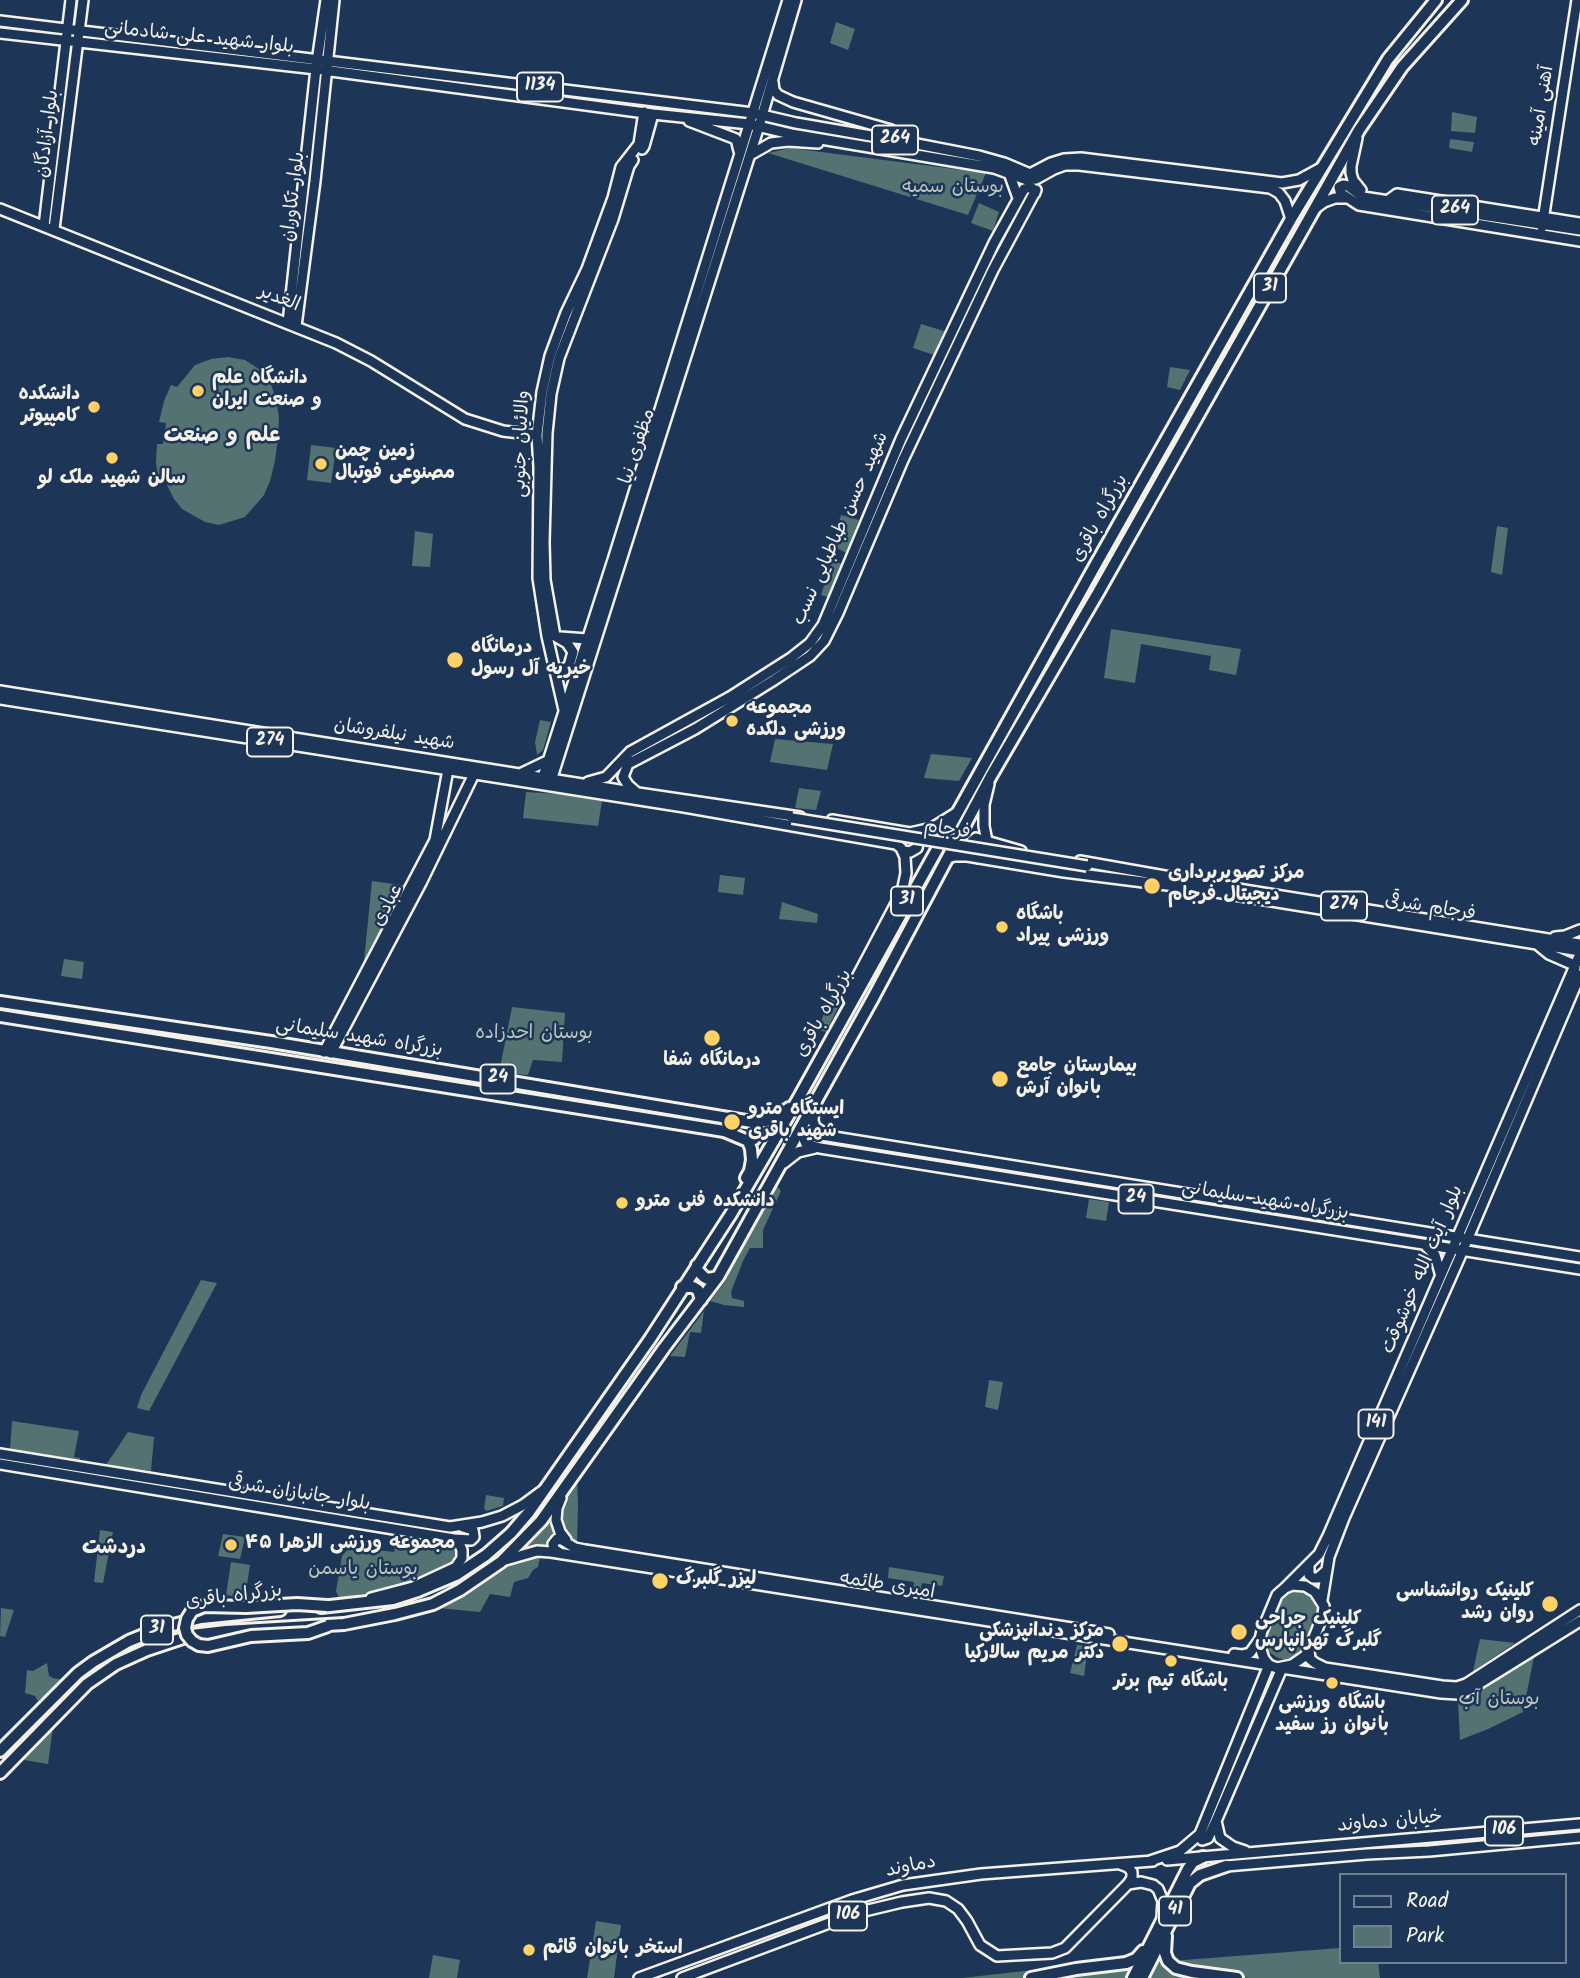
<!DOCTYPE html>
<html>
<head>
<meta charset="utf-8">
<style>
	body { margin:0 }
	#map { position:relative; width:1580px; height:1978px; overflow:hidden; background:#1d3557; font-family:Kalam,sans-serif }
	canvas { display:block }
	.legend { position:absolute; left:1339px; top:1873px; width:228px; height:91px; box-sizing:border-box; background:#1d3557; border:2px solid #738091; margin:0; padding:9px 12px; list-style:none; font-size:21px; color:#f4f1e8 }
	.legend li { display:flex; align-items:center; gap:14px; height:35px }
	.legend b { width:35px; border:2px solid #738091 }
</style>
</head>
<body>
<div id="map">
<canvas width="1580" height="1978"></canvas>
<ul class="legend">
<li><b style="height:9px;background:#1d3557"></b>Road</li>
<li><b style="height:19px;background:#537271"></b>Park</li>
</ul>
</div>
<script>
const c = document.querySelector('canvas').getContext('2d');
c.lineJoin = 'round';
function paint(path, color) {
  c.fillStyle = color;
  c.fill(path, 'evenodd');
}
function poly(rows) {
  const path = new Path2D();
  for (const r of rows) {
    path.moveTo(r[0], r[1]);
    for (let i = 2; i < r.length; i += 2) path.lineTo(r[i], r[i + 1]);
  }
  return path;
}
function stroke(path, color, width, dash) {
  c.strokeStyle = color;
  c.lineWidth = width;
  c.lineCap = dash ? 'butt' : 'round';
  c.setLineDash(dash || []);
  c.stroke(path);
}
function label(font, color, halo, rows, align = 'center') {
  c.font = font + ' Kalam,"Playpen Sans Arabic",sans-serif';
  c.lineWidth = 5;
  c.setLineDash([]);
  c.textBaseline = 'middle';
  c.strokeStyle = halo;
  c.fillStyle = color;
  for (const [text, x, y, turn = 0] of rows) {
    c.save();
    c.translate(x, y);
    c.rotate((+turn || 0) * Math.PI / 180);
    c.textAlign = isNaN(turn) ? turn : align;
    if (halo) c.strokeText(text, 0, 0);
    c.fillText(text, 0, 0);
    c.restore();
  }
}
paint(poly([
	[836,22,855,29,848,50,830,43],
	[1452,112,1477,117,1475,133,1451,131],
	[1450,139,1474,142,1472,152,1449,148],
	[790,148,986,173,968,215,768,153],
	[979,203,999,212,993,231,971,223],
	[921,324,944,331,934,355,913,348],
	[228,357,245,360,259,369,270,381,276,399,279,417,278,438,275,461,270,481,264,495,245,517,219,525,205,522,182,509,174,499,165,481,159,482,156,463,157,444,163,444,166,423,159,422,164,401,171,385,177,387,195,365,211,359],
	[1170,367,1190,370,1180,390,1167,387],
	[311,445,336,448,331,483,307,480],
	[841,515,859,520,846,553,837,548,842,536,836,531],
	[1497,526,1508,528,1502,575,1491,572],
	[415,531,433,534,430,567,412,566],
	[832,561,843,564,828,597,821,595],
	[1111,629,1241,649,1236,675,1209,670,1211,656,1141,644,1135,683,1104,678],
	[540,720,551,722,543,750,537,755,535,742],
	[775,739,833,744,827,770,770,762],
	[931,754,972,758,959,781,924,778],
	[799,788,821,791,816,810,795,808],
	[526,792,560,794,602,801,598,826,523,818],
	[720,875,745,878,743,895,718,892],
	[372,881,408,886,363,970],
	[782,902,818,914,817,923,779,919],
	[64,959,84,962,82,979,61,976],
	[833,989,845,993,826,1032,818,1030],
	[512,1007,565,1013,562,1062,533,1060,528,1075,499,1073],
	[777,1186,781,1191,763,1230,763,1248,750,1248,743,1261,731,1292,732,1298,744,1301,744,1307,724,1305,710,1301,725,1282,771,1187],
	[1089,1199,1109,1202,1106,1221,1086,1218],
	[201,1280,217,1283,149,1411,137,1408,141,1395],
	[704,1311,701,1333,690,1332,685,1357,670,1356],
	[989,1380,1003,1382,998,1410,985,1407],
	[12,1421,79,1431,74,1457,80,1458,80,1462,10,1450],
	[128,1432,154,1437,151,1471,106,1465],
	[577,1472,578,1505,577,1545,564,1531,560,1522,559,1508,567,1487],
	[486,1495,504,1498,503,1506,486,1511,484,1508],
	[551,1514,552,1524,557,1533,549,1540,548,1548,535,1547,521,1549,541,1531],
	[100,1530,113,1532,103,1583,94,1582],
	[223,1534,245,1537,240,1559,218,1556],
	[397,1534,451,1542,460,1549,460,1561,423,1580,380,1591,339,1598,336,1591,342,1556,347,1550,353,1547,394,1552],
	[540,1557,538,1567,533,1570,528,1578,514,1582,510,1597,490,1594,480,1612,438,1608,515,1560],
	[231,1562,250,1565,245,1598,226,1595],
	[889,1567,944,1576,942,1586,922,1583,920,1592,913,1591,914,1582,888,1578],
	[1295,1591,1309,1593,1318,1603,1319,1612,1304,1648,1294,1658,1286,1660,1278,1658,1269,1652,1265,1645,1265,1635,1280,1599,1287,1593],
	[1,1608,14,1610,5,1637,0,1636],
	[1480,1639,1515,1643,1473,1671],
	[1077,1645,1085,1646,1084,1653,1087,1654,1084,1676,1070,1673],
	[1534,1657,1523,1712,1488,1729,1460,1740,1458,1700],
	[47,1663,49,1676,53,1678,64,1680,38,1701,35,1696,25,1693,27,1670,33,1671],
	[53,1727,48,1764,18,1759],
	[596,1921,621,1925,614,1978,587,1978],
	[1164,1938,1166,1961,1226,1978,1145,1978],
	[1340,1948,1340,1962,1378,1962,1380,1978,1249,1978,1191,1971,1171,1961],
	[433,1955,460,1960,457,1978,429,1978],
	[1138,1961,1130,1978,1039,1978],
	[1069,1966,1059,1970,1023,1978,962,1978]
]), '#537271');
const major = poly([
	[0,21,753,113,796,123,917,144,979,156,1004,163,1030,174,1051,163,1064,159,1081,158,1282,183,1299,180,1321,168],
	[0,33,316,69,653,114,749,124,791,134,994,168,1027,180,1036,179,1054,169,1065,165,1079,165,1270,188,1279,193,1285,201,1291,219],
	[773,82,774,90,778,95,793,102,891,130,909,140],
	[689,121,736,139,739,151],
	[1357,138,1351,166,1351,173,1353,180,1361,190],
	[642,149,644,146,653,114],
	[750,155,771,143,788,141,818,143],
	[1009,173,1018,198],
	[1390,199,1397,194,1580,223],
	[1317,207,1324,202,1335,198,1347,198],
	[0,209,336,343,371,361,465,419,503,431,537,435],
	[44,226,71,0],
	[1542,227,1577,0],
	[54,229,83,0],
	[1580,230,1363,197,1348,186,1343,185,1339,187,1340,191,1342,194,1359,205,1580,241],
	[288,323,316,69,326,0],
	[296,326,315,181,334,0],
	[555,636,545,580,544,542,547,433,551,394,559,358,613,219,629,166,633,160],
	[560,637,587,639],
	[554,668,562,670,569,666,573,652,567,643,555,636],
	[0,691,638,793,800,817],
	[0,699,684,807,896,844,901,848,905,857,906,873,902,892,847,996,851,1004],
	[564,710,547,636,538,578,539,467,537,435,542,392,550,356,566,313,587,269,613,198,621,167,639,144,644,112],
	[522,773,549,760],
	[542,780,613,560,788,0],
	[588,782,606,777,630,752,730,697,791,658,810,643,823,625,901,439,994,243,1024,189,1031,187,1035,193],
	[550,784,759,126,796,0],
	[636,792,628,785,623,777,628,764,695,729,774,680,810,656,824,641,838,613,903,460,993,270,1036,190],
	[832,820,910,833,932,828,956,813],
	[987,841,984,826,984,805,989,784],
	[904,851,910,852,917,848,919,840,915,835],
	[948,858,954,856,967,856,1064,872,1191,888,1580,951],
	[978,858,969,854,968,851,972,841,976,838,1021,851],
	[1080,861,1238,889,1580,944],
	[1555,937,1565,936,1580,930],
	[1538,945,1549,954,1572,964,1575,968],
	[324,1052,435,840,449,764],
	[331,1053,421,883,474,774],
	[814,1105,813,1121,815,1127,825,1134],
	[784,1163,798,1152,815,1148],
	[1426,1246,1435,1255,1440,1273],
	[1580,1257,809,1133,803,1137,806,1144,820,1148,1580,1269],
	[0,1454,450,1527,482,1522,502,1516,523,1505,542,1491],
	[0,1464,454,1539,471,1540,474,1537,473,1530,463,1527],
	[561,1498,557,1508,556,1520,560,1532,566,1540],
	[560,1553,554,1549,553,1544,557,1539,562,1540,575,1548,585,1550,1109,1634],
	[502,1561,537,1551,551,1552,1269,1665,1200,1834,1180,1851,1150,1861],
	[1309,1564,1309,1575,1313,1578,1318,1578,1326,1571],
	[1292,1585,1305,1586,1315,1592,1324,1606,1323,1615,1309,1650,1305,1656,1292,1665,1277,1668,1269,1665,1264,1659,1260,1647,1260,1639,1262,1631,1277,1595,1285,1588,1292,1585],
	[1285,1588,1319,1554,1328,1536,1580,954],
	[371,1598,413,1587,456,1567,462,1558,462,1550,459,1543,454,1539],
	[1322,1600,1329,1557,1344,1518,1459,1259,1580,975],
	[1309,1650,1310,1659,1315,1663,1325,1668,1442,1686,1457,1687,1466,1684,1580,1610],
	[1234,1654,1242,1655,1250,1653,1260,1639],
	[1200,1834,1202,1840,1208,1838,1216,1821],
	[1245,1851,1233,1847,1220,1838,1216,1821,1282,1668,1441,1693,1458,1694,1469,1690,1580,1621],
	[1167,1860,1580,1824],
	[1226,1866,1367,1854,1429,1851,1580,1837],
	[1128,1884,1141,1882,1153,1885,1158,1889,1163,1901,1162,1917],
	[639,1978,852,1900,903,1885,981,1874,1153,1861],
	[682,1978,856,1913,902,1902,929,1898,946,1901,958,1909,967,1921,980,1945,997,1956,1052,1953,1065,1948,1128,1884,1132,1878,1132,1872,1128,1867,1120,1864]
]);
const highway = poly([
	[0,1002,271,1042,752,1122,766,1121,775,1118,789,1108],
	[0,1016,712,1129,724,1131,748,1141],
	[748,1141,754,1139,758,1133,757,1127,752,1122],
	[746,1178,750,1171,752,1160,751,1149,748,1141],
	[697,1265,697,1270,704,1277,708,1279,718,1277],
	[682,1287,693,1287,698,1290,701,1300],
	[321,1607,393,1599,418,1591,456,1575,486,1555,511,1533,529,1512,650,1339,731,1214,798,1099,1096,564,1291,219,1388,59,1436,0],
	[0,1751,78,1673,93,1662,129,1641,161,1628,201,1618,280,1610],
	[0,1773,87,1684,116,1664,147,1650,192,1635,226,1631,344,1624,395,1614,433,1604,460,1590,501,1562,541,1521,664,1348,718,1277,873,998,991,776,1099,591,1359,130,1402,67,1462,0],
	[1166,1936,1165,1953,1168,1961,1176,1968,1192,1972,1237,1978],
	[1031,1978,1076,1969,1126,1963,1136,1959,1143,1951],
	[1133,1978,1188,1869,1193,1862,1203,1857],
	[1142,1978,1190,1883,1200,1875,1226,1866]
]);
stroke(major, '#f4f1e8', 14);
stroke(highway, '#f4f1e8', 16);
stroke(major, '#1d3557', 9);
stroke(highway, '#1d3557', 10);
const majorBridge = poly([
	[792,818,1087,866]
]);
const highwayBridge = poly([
	[327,1606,297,1604,246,1607,204,1606,192,1611,187,1619,185,1628,187,1635,192,1641,199,1645,208,1646,251,1636,308,1633,328,1626]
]);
stroke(majorBridge, '#f4f1e8', 14, []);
stroke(highwayBridge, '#f4f1e8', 16, []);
stroke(majorBridge, '#1d3557', 9);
stroke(highwayBridge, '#1d3557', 10);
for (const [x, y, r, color] of [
	[198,391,7,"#ffd166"],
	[94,407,7,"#ffd166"],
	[112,458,7,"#ffd166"],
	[321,464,7,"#ffd166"],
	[455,660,9,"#ffd166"],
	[732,721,7,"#ffd166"],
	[1152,886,9,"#ffd166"],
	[1002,927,7,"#ffd166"],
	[712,1038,9,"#ffd166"],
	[1000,1079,9,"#ffd166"],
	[732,1122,9,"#ffd166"],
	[622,1203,7,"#ffd166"],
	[231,1545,7,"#ffd166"],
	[660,1581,9,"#ffd166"],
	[1550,1604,9,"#ffd166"],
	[1239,1632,9,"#ffd166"],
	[1120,1644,9,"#ffd166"],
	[1171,1661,7,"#ffd166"],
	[1332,1683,7,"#ffd166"],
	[529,1950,7,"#ffd166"]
]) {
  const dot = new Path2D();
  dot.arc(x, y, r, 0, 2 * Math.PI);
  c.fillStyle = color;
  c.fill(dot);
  stroke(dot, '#1d3557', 2.5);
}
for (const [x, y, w] of [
	[540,87,46],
	[895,140,46],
	[1455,210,46],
	[1270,288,32],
	[270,742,46],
	[907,901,32],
	[1344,906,46],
	[498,1079,35],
	[1136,1199,35],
	[1376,1424,35],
	[157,1630,32],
	[1504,1831,38],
	[1175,1911,32],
	[848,1916,38]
]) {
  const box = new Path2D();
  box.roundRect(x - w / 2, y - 14.5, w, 29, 5);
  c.fillStyle = '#1d3557';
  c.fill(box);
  stroke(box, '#f4f1e8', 2);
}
label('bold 18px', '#f4f1e8', null, [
	["1134",540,87],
	["264",895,140],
	["264",1455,210],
	["31",1270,288],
	["274",270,742],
	["31",907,901],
	["274",1344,906],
	["24",498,1079],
	["24",1136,1199],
	["141",1376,1424],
	["31",157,1630],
	["106",1504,1831],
	["41",1175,1911],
	["106",848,1916]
]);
label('19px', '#f4f1e8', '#1d3557', [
	["بلوار شهید علی شادمانی",199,39,6],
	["آهنی آمینه",1543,106,-81],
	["بلوار آزادگان",49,134,-83],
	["بلوار تکاوران",295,197,-83],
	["الغدیر",279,300,22],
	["والائیان جنوبی",523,444,-88],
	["مظفری نیا",639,447,-72],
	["بزرگراه باقری",1101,519,-61],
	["شهید حسن طباطبایی نسب",842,529,-66],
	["شهید نیلفروشان",394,736,9],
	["فرجام",947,831,9],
	["عبادی",389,906,-62],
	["فرجام شرقی",1430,909,9],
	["بزرگراه باقری",825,1014,-61],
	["بزرگراه شهید سلیمانی",359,1039,9],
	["بزرگراه شهید سلیمانی",1265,1202,9],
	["بلوار آیت الله خوشوقت",1424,1270,-67],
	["بلوار جانبازان شرقی",299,1495,9],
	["امیری طائمه",887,1587,9],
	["بزرگراه باقری",234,1598,-7],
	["خیابان دماوند",1390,1823,-5],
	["دماوند",911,1868,-11]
]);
label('19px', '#bcc5be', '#1d3557', [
	["بوستان سمیه",953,189],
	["بوستان احدزاده",534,1035],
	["بوستان یاسمن",363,1571],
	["بوستان آب",1499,1701]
]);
label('bold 19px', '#f4f1e8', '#1d3557', [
	["دانشگاه علم",212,380],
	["و صنعت ایران",212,402],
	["دانشکده",80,396,"right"],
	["کامپیوتر",80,418,"right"],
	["زمین چمن",335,453],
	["مصنوعی فوتبال",335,475],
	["سالن شهید ملک لو",112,480,"center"],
	["درمانگاه",471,649],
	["خیریه آل رسول",471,671],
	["مجموعه",746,710],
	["ورزشی دلکده",746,732],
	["مرکز تصویربرداری",1168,875],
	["دیجیتال فرجام",1168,897],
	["باشگاه",1016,916],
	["ورزشی پیراد",1016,938],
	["درمانگاه شفا",712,1062,"center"],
	["بیمارستان جامع",1016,1068],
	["بانوان آرش",1016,1090],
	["ایستگاه مترو",748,1111],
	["شهید باقری",748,1133],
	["دانشکده فنی مترو",636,1203],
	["مجموعه ورزشی الزهرا ۴۵",245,1545],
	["لیزر گلبرگ",676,1581],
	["کلینیک روانشناسی",1534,1593,"right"],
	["روان رشد",1534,1615,"right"],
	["کلینیک جراحی",1255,1621],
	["گلبرگ تهرانپارس",1255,1643],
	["مرکز دندانپزشکی",1104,1633,"right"],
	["دکتر مریم سالارکیا",1104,1655,"right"],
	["باشگاه تیم برتر",1171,1683,"center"],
	["باشگاه ورزشی",1332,1705,"center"],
	["بانوان رز سفید",1332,1727,"center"],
	["استخر بانوان قائم",543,1950]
], 'left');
label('bold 21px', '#f4f1e8', '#1d3557', [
	["علم و صنعت",222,437],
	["دردشت",114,1549]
]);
</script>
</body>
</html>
